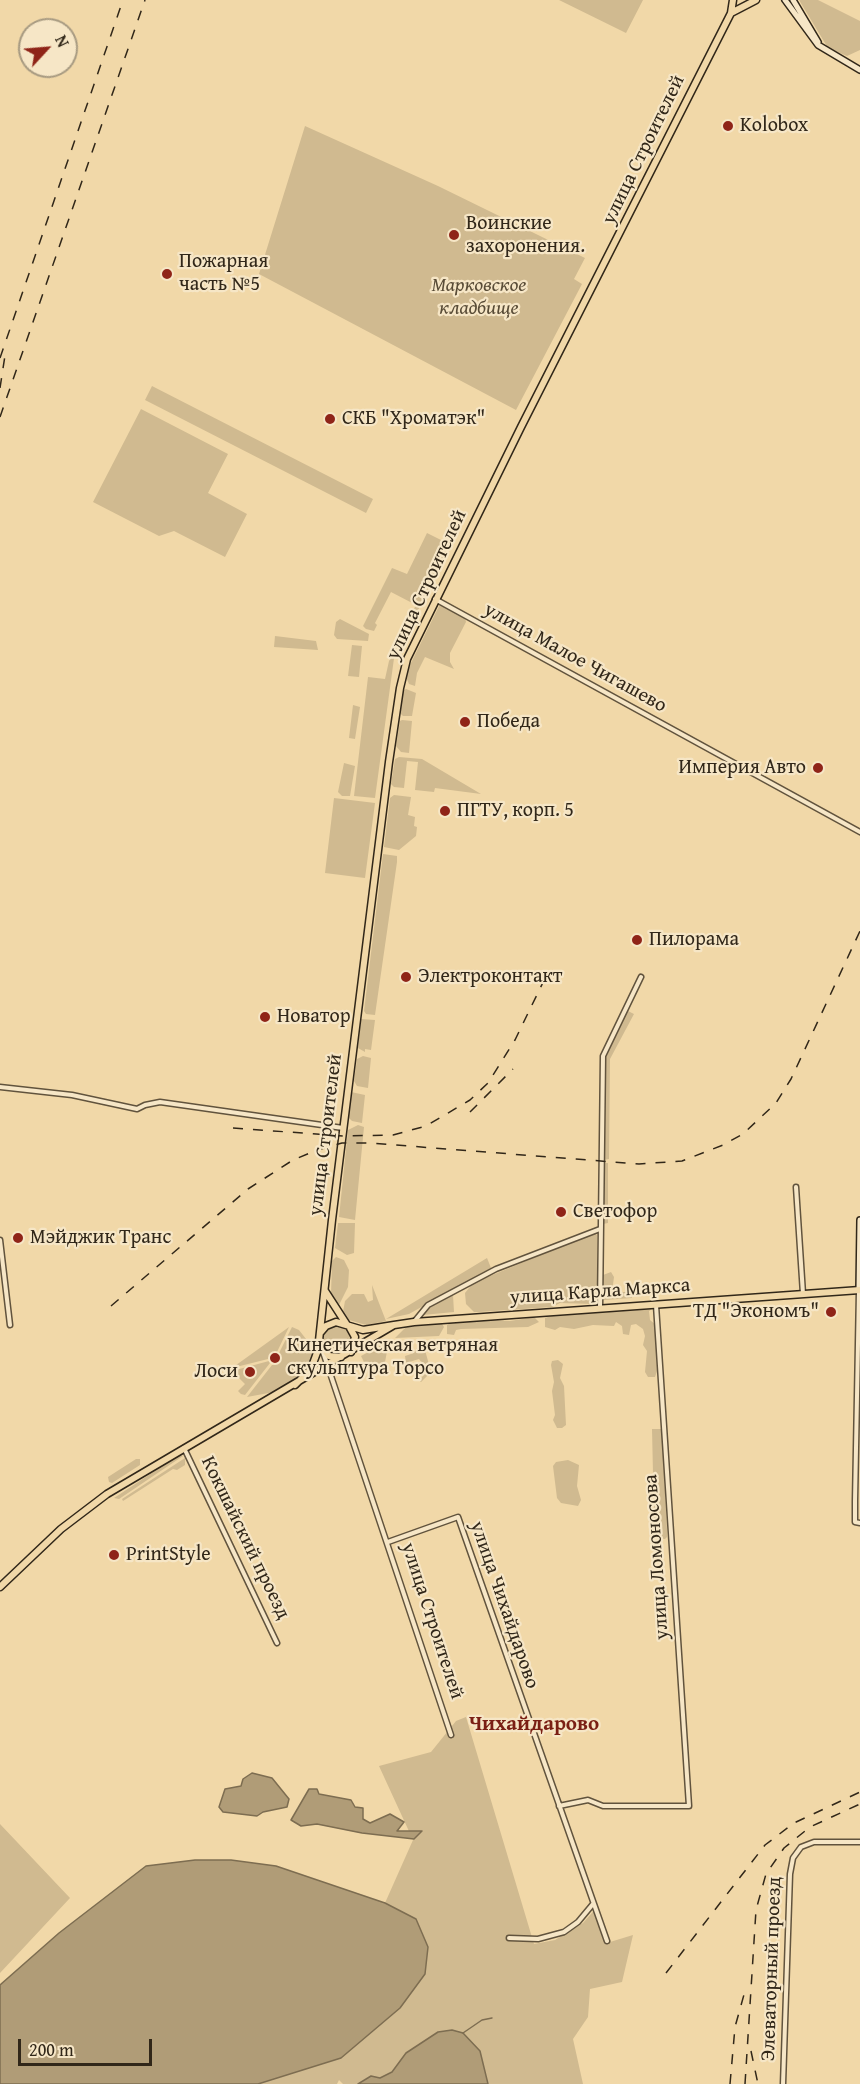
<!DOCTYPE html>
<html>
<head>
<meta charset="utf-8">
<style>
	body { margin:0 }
	#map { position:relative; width:860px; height:2084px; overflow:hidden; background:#f1d8a8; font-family:"Gentium Book Plus",serif }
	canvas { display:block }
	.north { position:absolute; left:18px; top:18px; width:60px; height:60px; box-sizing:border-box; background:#f6e6c6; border:2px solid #a79a81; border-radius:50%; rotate:64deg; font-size:16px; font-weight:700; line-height:24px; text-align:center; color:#312719 }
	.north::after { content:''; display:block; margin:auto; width:21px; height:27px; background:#8f2418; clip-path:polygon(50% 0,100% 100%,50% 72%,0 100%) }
	.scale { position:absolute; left:18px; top:2039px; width:134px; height:27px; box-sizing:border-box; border:3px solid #312719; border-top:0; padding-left:8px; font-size:18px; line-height:21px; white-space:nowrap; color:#312719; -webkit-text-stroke:4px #f6e6c6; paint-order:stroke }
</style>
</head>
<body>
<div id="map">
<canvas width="860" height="2084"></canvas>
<div class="north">N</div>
<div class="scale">200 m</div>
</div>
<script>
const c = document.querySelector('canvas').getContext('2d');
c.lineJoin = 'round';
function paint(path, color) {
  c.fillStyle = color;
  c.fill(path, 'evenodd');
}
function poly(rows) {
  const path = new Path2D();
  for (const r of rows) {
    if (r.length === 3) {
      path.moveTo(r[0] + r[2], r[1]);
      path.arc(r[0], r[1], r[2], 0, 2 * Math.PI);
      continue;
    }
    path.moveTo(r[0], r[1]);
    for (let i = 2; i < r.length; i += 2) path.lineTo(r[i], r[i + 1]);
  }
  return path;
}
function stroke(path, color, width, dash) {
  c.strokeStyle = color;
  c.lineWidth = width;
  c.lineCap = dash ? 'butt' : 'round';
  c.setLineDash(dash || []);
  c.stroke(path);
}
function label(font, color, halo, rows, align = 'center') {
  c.font = font + ' "Gentium Book Plus",serif';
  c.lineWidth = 4.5;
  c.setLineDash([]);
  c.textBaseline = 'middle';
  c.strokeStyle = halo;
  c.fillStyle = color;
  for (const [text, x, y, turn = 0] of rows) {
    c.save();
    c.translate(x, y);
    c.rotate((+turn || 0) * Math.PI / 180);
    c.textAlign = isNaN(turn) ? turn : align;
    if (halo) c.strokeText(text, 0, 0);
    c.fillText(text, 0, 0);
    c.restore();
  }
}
paint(poly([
	[559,0,643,0,626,33],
	[799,0,818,0,860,21,860,50,847,56,828,48],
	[305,126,438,186,585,258,574,279,582,284,516,410,259,274],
	[152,386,373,499,366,513,145,400],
	[141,409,228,454,208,493,247,514,225,557,174,531,159,536,93,502],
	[427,533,451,545,403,640,399,640,399,637,416,605,391,592,375,623,377,625,374,631,366,629,363,626,392,568,407,574],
	[440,604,465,618,466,622,450,653,450,662,454,669,425,657,417,673,415,686,409,684,406,677,409,667],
	[340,619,369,634,368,641,337,639,334,635,336,622],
	[275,636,316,641,318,650,274,647],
	[352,645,362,646,359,677,348,676],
	[395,651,375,798,354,796,368,677,385,679,389,661],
	[406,689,416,693,412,716,403,716,400,713,403,691],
	[353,705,360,707,355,739,349,738],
	[402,720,412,721,409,753,401,752,396,746,400,721],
	[399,757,422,759,481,794,435,788,434,792,415,790,418,762,407,761,404,788,394,787,391,784,395,759],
	[344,763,355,766,350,796,342,796,338,792],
	[394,795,411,797,408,815,415,817,414,826,417,827,416,836,399,850,384,847,390,798],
	[334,798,375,803,365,878,325,873],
	[383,854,397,856,397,862,375,1015,366,1014,364,1011],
	[628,1011,634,1014,610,1059,609,1159,604,1160,605,1059],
	[361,1019,375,1020,371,1050,365,1049,365,1052,358,1048],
	[363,1056,371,1058,368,1088,357,1086,354,1081,357,1059],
	[351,1092,365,1095,362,1123,352,1121,348,1117],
	[358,1125,364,1127,355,1220,339,1217,348,1130],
	[604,1163,608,1163,608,1223,603,1224],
	[338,1223,355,1223,354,1253,347,1255,335,1248],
	[594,1233,597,1235,597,1299,593,1304,560,1303,552,1307,479,1312,474,1312,466,1304,465,1293,473,1283],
	[336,1257,344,1260,349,1270,348,1287,338,1307,331,1294,332,1261],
	[487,1258,491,1268,409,1314,386,1319],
	[611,1272,614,1277,612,1292,629,1292,632,1298,604,1300,603,1275],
	[372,1285,386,1321,366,1325,349,1320,343,1312,345,1301,352,1294,364,1294,368,1302,373,1300],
	[453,1295,454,1312,423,1315,431,1307],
	[652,1309,649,1311,650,1320,656,1325,657,1371,655,1377,648,1377,645,1372,647,1351,643,1345,645,1336,643,1329,636,1324,631,1325,629,1335,623,1334,622,1326,616,1322,614,1326,593,1325,574,1329,560,1327,555,1330,545,1327,545,1318,551,1316],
	[534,1317,539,1322,528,1327,461,1329,456,1330,454,1335,447,1334,447,1325,452,1322,475,1319,510,1321],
	[441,1322,444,1327,439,1336,395,1338,405,1328,413,1324],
	[337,1340,14],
	[289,1327,277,1352,271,1353,268,1359,232,1368],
	[292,1327,299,1330,313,1348,313,1358,307,1368,296,1379,274,1392,247,1397,272,1365,281,1362,279,1353],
	[389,1341,385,1362,374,1368,365,1364,361,1356],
	[419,1344,425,1350,431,1372,421,1382,419,1380,426,1373,425,1367,419,1359,406,1363,405,1356,414,1353],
	[558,1360,563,1364,560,1378,564,1386,566,1425,562,1428,557,1428,553,1420,555,1415,552,1391,554,1382,551,1365,552,1361],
	[269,1361,270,1363,245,1395,241,1394,238,1391,245,1384,232,1371],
	[652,1429,662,1429,662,1435,667,1530,667,1537,665,1539,659,1539,654,1518],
	[179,1455,183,1456,119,1499,114,1498],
	[185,1458,185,1465,177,1470,173,1469,123,1501,122,1499],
	[136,1459,140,1459,140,1465,112,1483,109,1482,108,1477],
	[568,1460,579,1465,577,1486,581,1500,578,1506,561,1503,557,1498,553,1466,556,1462],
	[466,1717,534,1944,555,1940,583,1923,598,1906,610,1942,633,1935,622,1982,590,1989,588,2017,573,2039,583,2084,488,2084,480,2051,463,2033,452,2030,406,2053,392,2072,380,2078,370,2076,358,2084,343,2084,339,2080,337,2084,258,2084,341,2058,400,2008,416,1919,385,1903,413,1840,379,1766,431,1752,456,1721],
	[0,1824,70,1898,0,1973]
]), '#d0ba90');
const water = poly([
	[252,1773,272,1778,289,1799,287,1807,263,1812,257,1816,223,1812,219,1807,225,1789,241,1786,243,1779,252,1773],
	[309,1789,317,1789,319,1794,351,1800,355,1807,363,1808,363,1819,370,1823,390,1814,404,1822,397,1831,422,1831,414,1839,362,1833,317,1824,301,1826,291,1820,309,1789],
	[195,1860,231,1860,276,1866,385,1903,416,1919,428,1947,425,1974,400,2008,341,2058,258,2084,0,2084,0,1985,59,1933,146,1866,195,1860],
	[452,2030,463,2033,480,2051,488,2084,358,2084,371,2076,380,2078,392,2072,406,2053,438,2032,452,2030]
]);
paint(water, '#b09c77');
stroke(water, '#7d6d51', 1.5);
stroke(poly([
	[463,2033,482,2020,492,2018]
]), '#7d6d51', 1.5);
const street = poly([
	[435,599,860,832],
	[0,1087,72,1095,137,1109,145,1105,160,1102,343,1128],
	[796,1187,803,1294],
	[0,1240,10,1325],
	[859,1291,855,1501,855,1522,860,1523],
	[600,1308,603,1056,641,977],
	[414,1322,428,1305,496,1269,600,1229],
	[322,1349,451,1735],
	[184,1448,277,1643],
	[388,1542,458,1517,607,1941],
	[559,1806,588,1800,603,1806,689,1806,656,1305],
	[509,1938,538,1939,564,1932,578,1922,593,1904],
	[783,2084,790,1874,793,1858,801,1847,814,1842,860,1842]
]);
const secondary = poly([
	[785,0,818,45,860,70],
	[793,0,818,42],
	[859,1290,860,1220]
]);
const primary = poly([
	[731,13,756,0],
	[325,1291,347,1325],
	[350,1328,355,1337,351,1352],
	[320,1333,326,1326,336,1322,363,1330,394,1325],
	[320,1343,329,1356,341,1357],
	[295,1385,311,1369,318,1350,332,1220,389,762,400,688,407,659,521,427,731,13,733,0],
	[0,1587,61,1529,107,1494,394,1325,414,1322,860,1290]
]);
stroke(street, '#61533d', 7);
stroke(secondary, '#312719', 8);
stroke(primary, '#312719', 9);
stroke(street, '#f6e6c6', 4);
stroke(secondary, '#f6e6c6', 5);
stroke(primary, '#f1d8a8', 6);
stroke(poly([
	[0,358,123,0],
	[0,388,6,349],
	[0,417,145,0],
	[470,1112,513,1069],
	[233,1128,343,1136,393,1135,426,1126,470,1100,488,1083,515,1040,548,972],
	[111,1306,248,1189,293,1160,317,1150,342,1143,370,1143,639,1164,682,1161,723,1145,743,1134,776,1103,791,1079,860,931],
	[666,1973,765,1845,794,1823,860,1792],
	[751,2051,758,2084],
	[730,2084,735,2027,745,1991],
	[745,2084,756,1910,766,1874,784,1848,810,1827,860,1804]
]), '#312719', 1.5, [10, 10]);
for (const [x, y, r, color] of [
	[728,126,6,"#8f2418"],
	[454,235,6,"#8f2418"],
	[167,274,6,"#8f2418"],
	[330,419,6,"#8f2418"],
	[465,722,6,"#8f2418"],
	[818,768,6,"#8f2418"],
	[445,811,6,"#8f2418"],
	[637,940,6,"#8f2418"],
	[406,977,6,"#8f2418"],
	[265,1017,6,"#8f2418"],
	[561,1212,6,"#8f2418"],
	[18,1238,6,"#8f2418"],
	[831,1312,6,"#8f2418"],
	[275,1358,6,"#8f2418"],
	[250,1372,6,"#8f2418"],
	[114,1555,6,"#8f2418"]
]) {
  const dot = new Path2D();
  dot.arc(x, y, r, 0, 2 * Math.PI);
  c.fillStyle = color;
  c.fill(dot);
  stroke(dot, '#f6e6c6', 2);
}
label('20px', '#312719', '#f6e6c6', [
	["Kolobox",740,126],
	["Воинские",466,224],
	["захоронения.",466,247],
	["Пожарная",179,262],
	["часть №5",179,285],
	["СКБ \"Хроматэк\"",342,419],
	["Победа",477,722],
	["Империя Авто",806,768,"right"],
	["ПГТУ, корп. 5",457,811],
	["Пилорама",649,940],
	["Электроконтакт",418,977],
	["Новатор",277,1017],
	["Светофор",573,1212],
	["Мэйджик Транс",30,1238],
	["ТД \"Экономъ\"",819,1312,"right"],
	["Кинетическая ветряная",287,1346],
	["скульптура Торсо",287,1369],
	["Лоси",238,1372,"right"],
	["PrintStyle",126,1555]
], 'left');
label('20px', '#312719', '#f6e6c6', [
	["улица Строителей",644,150,-64],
	["улица Строителей",427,585,-65],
	["улица Малое Чигашево",575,658,29],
	["улица Строителей",326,1135,-83],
	["улица Карла Маркса",600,1292,-4],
	["Кокшайский проезд",245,1538,64],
	["улица Ломоносова",657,1557,-94],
	["улица Чихайдарово",504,1605,71],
	["улица Строителей",432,1621,72],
	["Элеваторный проезд",772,1969,-88]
]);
label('italic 20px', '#594c37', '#f6e6c6', [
	["Марковское",479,286],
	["кладбище",479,309]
]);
label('bold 21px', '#7a1f14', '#f6e6c6', [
	["Чихайдарово",534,1725]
]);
</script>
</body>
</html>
